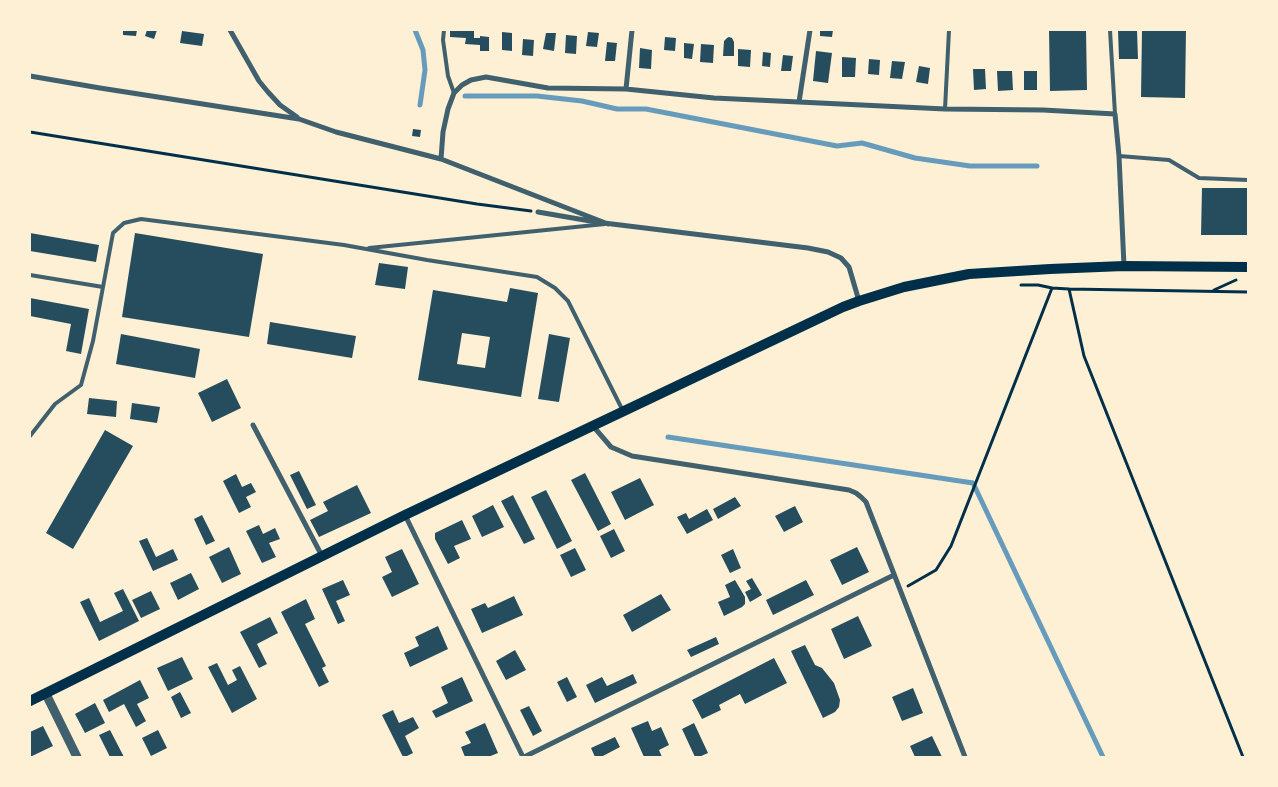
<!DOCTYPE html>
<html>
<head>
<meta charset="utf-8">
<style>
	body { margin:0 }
	#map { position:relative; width:1278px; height:787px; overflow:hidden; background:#fdf0d5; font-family:Inter,sans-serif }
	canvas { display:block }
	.frame { position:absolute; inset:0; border:31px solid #fdf0d5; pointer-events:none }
</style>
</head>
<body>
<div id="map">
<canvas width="1278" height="787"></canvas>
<div class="frame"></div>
</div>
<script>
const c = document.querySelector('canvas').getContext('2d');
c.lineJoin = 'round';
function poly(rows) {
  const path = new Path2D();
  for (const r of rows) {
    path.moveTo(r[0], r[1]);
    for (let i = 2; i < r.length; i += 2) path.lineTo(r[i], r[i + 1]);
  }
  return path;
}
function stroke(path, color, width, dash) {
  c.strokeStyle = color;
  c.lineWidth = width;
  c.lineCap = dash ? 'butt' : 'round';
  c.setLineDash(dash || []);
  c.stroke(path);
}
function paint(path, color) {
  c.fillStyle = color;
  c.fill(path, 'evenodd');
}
stroke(poly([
	[415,30,423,50,425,70,420,105],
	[465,96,537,96,582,101,617,109,646,109,837,146,862,143,915,158,970,166,1037,166],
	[668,437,973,483,1103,757]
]), '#669bbc', 5);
paint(poly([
	[123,30,137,30,136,36,123,35],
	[147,30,157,30,154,39,145,36],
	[450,30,474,30,474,38,480,38,480,36,489,37,489,51,480,51,480,45,465,44,466,38,450,37],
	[820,30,833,30,832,37,820,36],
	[1049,30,1086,30,1087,90,1050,91],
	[1118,30,1137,30,1138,59,1119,59],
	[1142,30,1186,30,1185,98,1141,97],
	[182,31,204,34,202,46,180,43],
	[502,32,512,33,512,51,502,50],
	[588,32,599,33,597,47,586,46],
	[546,33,556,33,554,51,543,49],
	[566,35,577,36,576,54,565,53],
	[665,37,676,38,675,51,664,50],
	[729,37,732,38,734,42,734,56,723,56,724,41,727,38],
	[523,39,534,40,533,56,522,55],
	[607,42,617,43,615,61,605,61],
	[684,43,694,44,692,59,684,58],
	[701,44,714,45,713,63,700,62],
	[640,48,652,50,651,69,639,68],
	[738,49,751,50,750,67,738,66],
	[816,51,832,53,828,83,813,81],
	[763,52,771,53,770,67,762,66],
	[783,55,793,56,791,71,781,71],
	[842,57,856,58,855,77,842,77],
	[869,59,880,60,879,75,868,74],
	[892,61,905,62,902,79,890,78],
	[919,66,930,68,928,84,916,82],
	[973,69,985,69,986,89,974,90],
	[997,71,1012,71,1013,90,998,91],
	[1024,71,1037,71,1037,90,1024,90],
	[413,129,421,130,420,137,412,136],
	[1202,188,1248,188,1248,235,1201,235],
	[30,233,99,245,96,262,30,251],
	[135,233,263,254,249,337,122,317],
	[379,263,408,267,405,289,375,285],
	[510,288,538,293,521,397,418,380,433,290,507,302],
	[462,333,490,337,485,368,457,364],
	[30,298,89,309,81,354,66,351,71,324,30,316],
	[270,322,356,336,352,358,267,344],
	[121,334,200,349,195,378,116,364],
	[549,334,570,338,559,402,538,399],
	[227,379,241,408,212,422,198,393],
	[89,398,117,401,116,417,87,414],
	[132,403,160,407,157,423,130,419],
	[105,430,133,446,73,549,46,533],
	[299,471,316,505,307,509,290,475],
	[585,473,611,524,598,531,571,480],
	[236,474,242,487,251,483,256,492,246,497,251,507,239,513,223,481],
	[640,478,654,505,625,520,611,492],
	[357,485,371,513,319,537,310,520,328,511,323,502],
	[546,490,572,541,557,549,531,497],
	[513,495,535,539,524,544,501,501],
	[735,497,741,506,718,519,713,509],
	[493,505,504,527,482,537,472,516],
	[795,506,803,522,784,532,775,516],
	[707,509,713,520,687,534,677,517,686,513,689,519],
	[202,515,215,541,206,545,194,519],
	[462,520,471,539,454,546,460,558,448,564,435,539,435,533],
	[259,525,263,534,275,528,280,539,269,543,276,557,262,563,246,531],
	[614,529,625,551,611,558,600,536],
	[147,538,156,557,173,549,178,560,153,571,139,541],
	[229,547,241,574,222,583,209,557],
	[857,547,869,572,842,585,830,560],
	[575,548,586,570,571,577,560,555],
	[402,549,419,584,392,597,382,577,392,572,385,557],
	[733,549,741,568,730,573,721,555],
	[191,573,199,589,178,600,170,583],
	[752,578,762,595,750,602,745,592,751,589,746,581],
	[343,580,350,595,336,601,345,621,338,624,322,589],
	[735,580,745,597,745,604,742,607,724,616,718,602,730,597,725,585],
	[806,580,814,595,773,615,766,600],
	[123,589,139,621,99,641,80,602,89,598,100,622,123,611,114,593],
	[151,591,160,609,141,618,132,600],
	[661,594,671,610,632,632,623,615],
	[514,596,523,615,482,633,471,609,485,603,488,608],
	[306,599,315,619,305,624,326,666,322,668,329,682,319,687,281,612],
	[858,616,872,646,844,659,831,629],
	[270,617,278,633,257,644,267,664,259,668,240,632],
	[438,626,448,649,410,667,404,653,419,646,415,637],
	[716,637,719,644,691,657,687,650],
	[805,645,815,665,822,668,834,683,840,700,839,707,835,712,823,718,791,651],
	[515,650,526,670,506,680,496,661],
	[182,657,193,679,168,691,157,668],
	[774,658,787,683,745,704,740,694,719,705,721,710,702,719,692,700],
	[217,663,228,685,237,680,232,670,240,666,257,699,232,713,208,667],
	[633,674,637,683,595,703,586,685,602,677,607,686],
	[462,677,473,701,436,718,432,711,448,703,441,687],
	[567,677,577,697,567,702,557,682],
	[140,680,149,698,137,704,146,721,136,727,124,704,109,712,103,700],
	[913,688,923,713,902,721,892,697],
	[180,692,191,713,181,718,171,697],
	[95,703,105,723,85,733,75,714],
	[529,706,542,731,533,736,520,710],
	[393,710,399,723,413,717,419,728,405,736,413,753,405,757,403,757,382,715],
	[648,721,652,731,661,727,669,745,659,750,662,757,644,757,631,728],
	[485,723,498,753,488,757,465,757,461,747,471,743,465,732],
	[694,723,708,753,699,757,695,757,682,729],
	[43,726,53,746,30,757,30,732],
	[110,730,124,757,110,757,99,735],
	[158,730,167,748,151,756,142,738],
	[932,736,942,757,915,757,910,746],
	[615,737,620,747,601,757,595,757,591,748]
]), '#264d5e');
stroke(poly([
	[30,132,477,204,531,211],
	[1021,285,1038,285,1052,288,1069,289,1248,292],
	[1069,289,1084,356,1243,757],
	[1214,290,1236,280],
	[908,586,936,570,951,546,1052,288]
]), '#003049', 3);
stroke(poly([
	[444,30,443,40,448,76,454,93],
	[1110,30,1115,114],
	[945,109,949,30],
	[1119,156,1169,160,1199,178,1248,180],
	[369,248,605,224],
	[30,275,103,287],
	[30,436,55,404,81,385,93,341,113,233,124,223,141,219,344,245,427,260,537,277,555,288,568,301,623,411]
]), '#3f606c', 4);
stroke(poly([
	[230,30,259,81,268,92,280,105,297,117],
	[30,76,100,88,299,119,336,132,441,159,608,224],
	[626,89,632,30],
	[799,102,810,30],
	[441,159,443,132,448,109,454,93,462,85,471,80,486,77,548,88,626,89,714,98,799,102,945,109,1043,110,1115,114,1119,156,1124,266],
	[538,212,596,222],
	[604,223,808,248,828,252,841,258,849,267,859,301],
	[253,425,322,556],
	[593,426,611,447,632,456,849,490,856,493,861,497,866,502,965,757],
	[405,515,523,757],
	[524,757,894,575]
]), '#3f606c', 5);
stroke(poly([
	[46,694,77,757]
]), '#3f606c', 9);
stroke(poly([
	[30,701,405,515,843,307,859,301,904,287,969,274,1050,269,1124,266,1248,267]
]), '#003049', 10);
</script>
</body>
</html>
